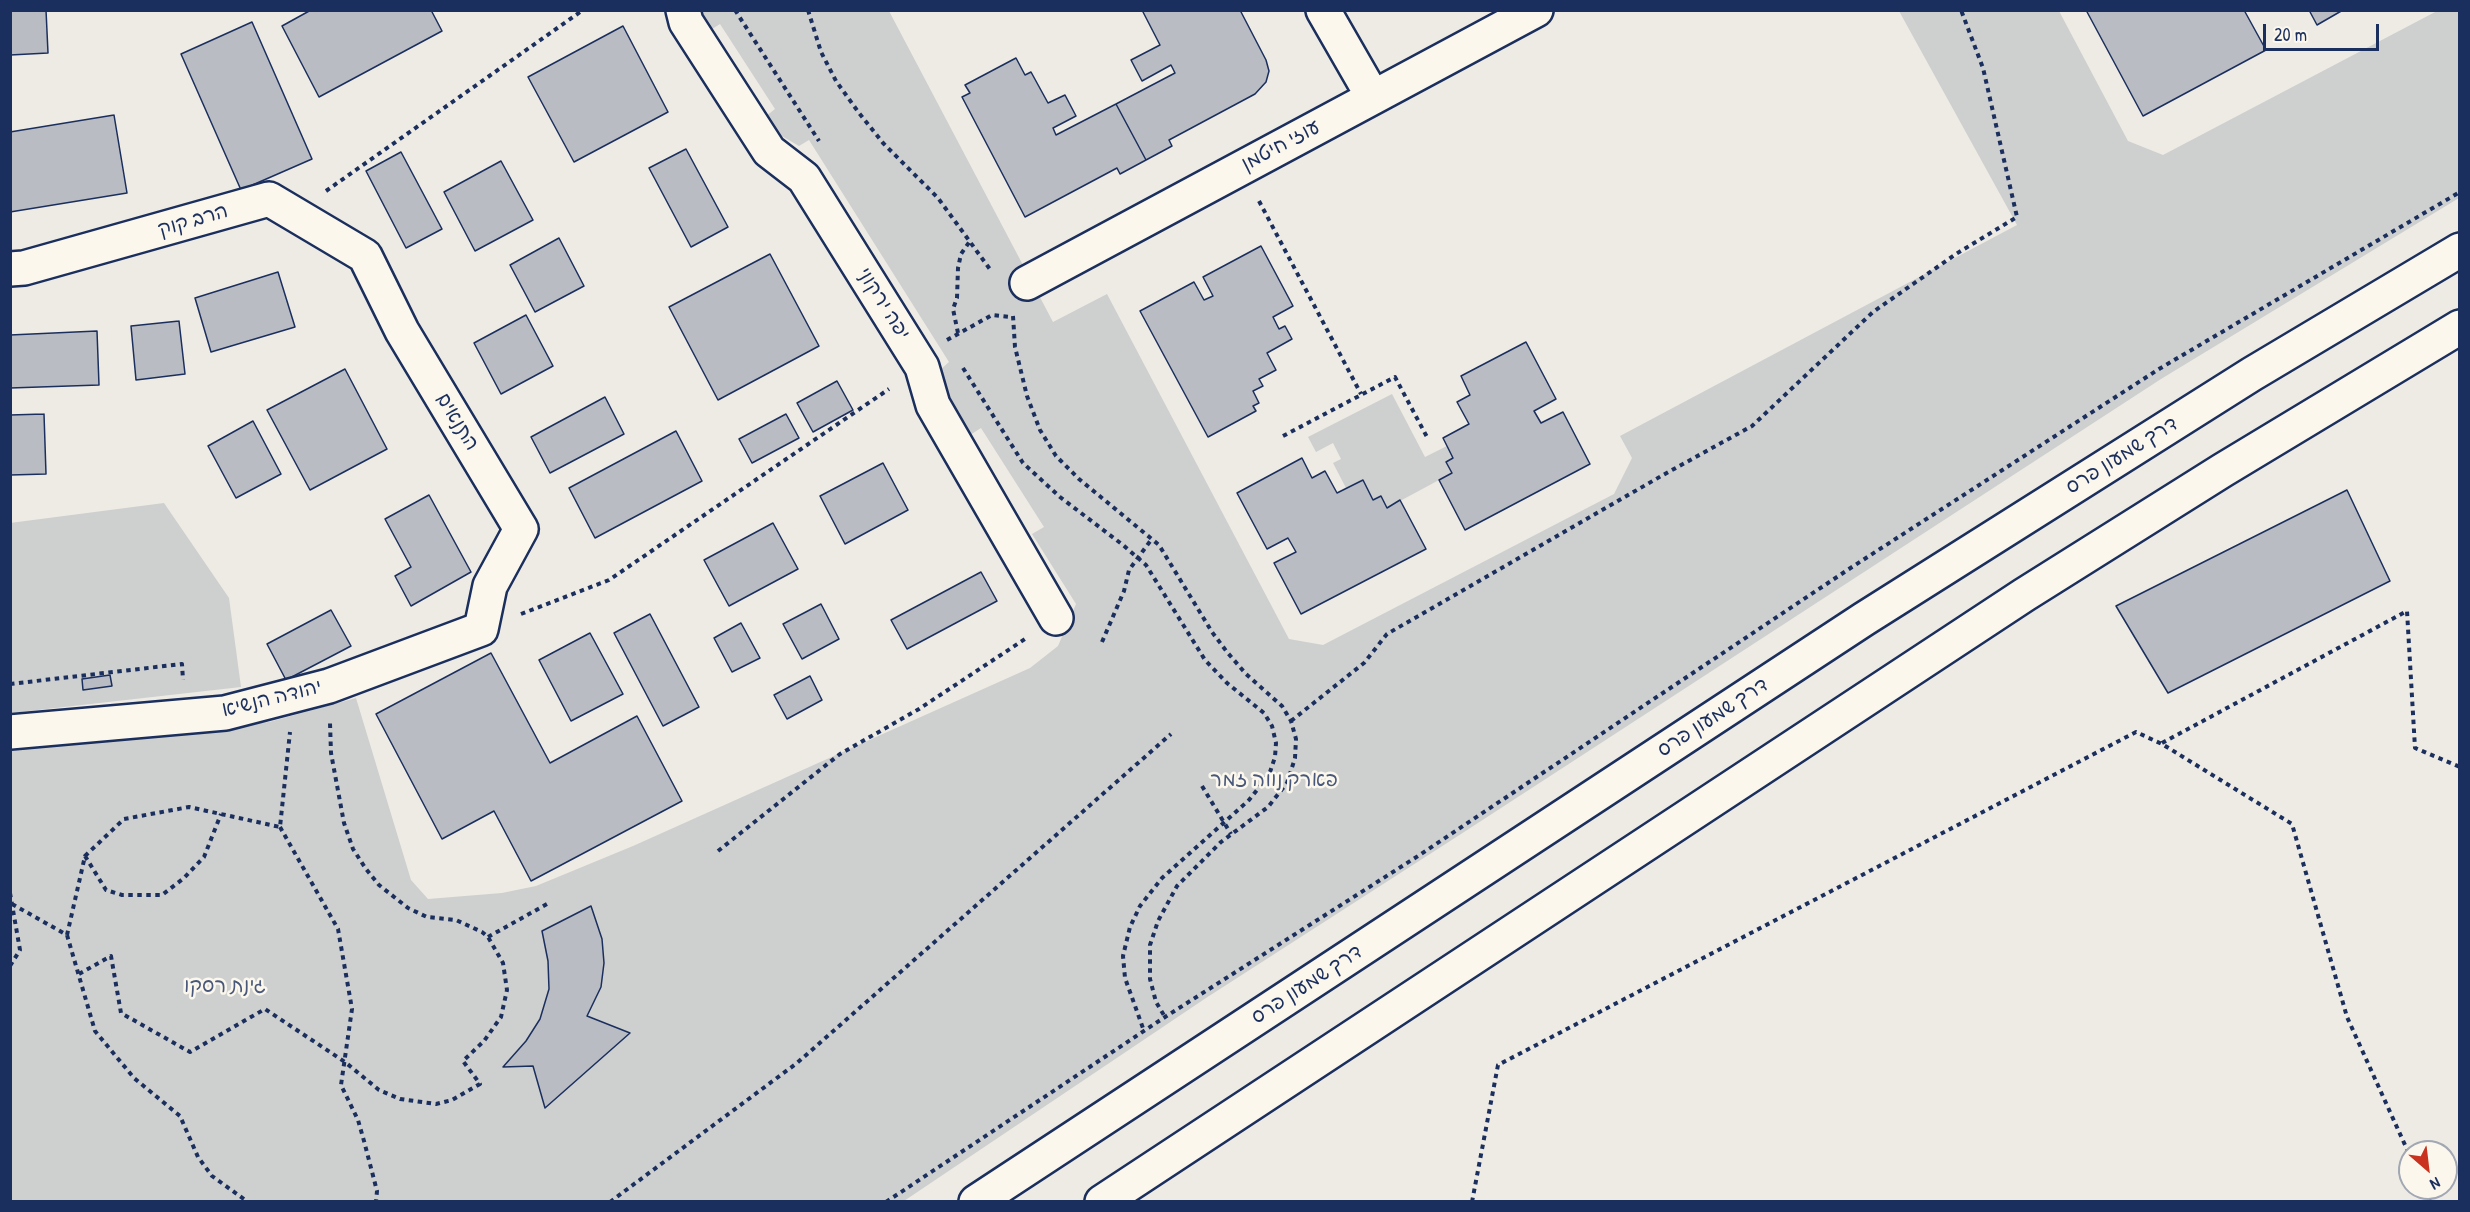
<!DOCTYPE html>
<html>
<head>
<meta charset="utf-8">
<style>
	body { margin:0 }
	#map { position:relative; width:2470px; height:1212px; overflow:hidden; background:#eeebe4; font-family:"Patrick Hand",sans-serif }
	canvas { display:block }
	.frame { position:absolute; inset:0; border:12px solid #1b2f5e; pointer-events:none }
	.north { position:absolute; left:2398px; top:1140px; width:60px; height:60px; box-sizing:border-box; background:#fbf7ec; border:2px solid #a1a7b3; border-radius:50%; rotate:152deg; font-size:16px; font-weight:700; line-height:24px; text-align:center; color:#1b2f5e }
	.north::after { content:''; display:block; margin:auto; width:21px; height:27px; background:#c8321e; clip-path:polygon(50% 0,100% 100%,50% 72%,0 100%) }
	.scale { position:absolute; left:2263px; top:24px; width:116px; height:27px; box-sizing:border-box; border:3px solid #1b2f5e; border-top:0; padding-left:8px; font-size:18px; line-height:21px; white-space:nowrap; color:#1b2f5e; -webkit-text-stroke:4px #fbf7ec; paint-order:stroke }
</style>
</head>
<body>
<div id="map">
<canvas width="2470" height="1212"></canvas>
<div class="frame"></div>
<div class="north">N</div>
<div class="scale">20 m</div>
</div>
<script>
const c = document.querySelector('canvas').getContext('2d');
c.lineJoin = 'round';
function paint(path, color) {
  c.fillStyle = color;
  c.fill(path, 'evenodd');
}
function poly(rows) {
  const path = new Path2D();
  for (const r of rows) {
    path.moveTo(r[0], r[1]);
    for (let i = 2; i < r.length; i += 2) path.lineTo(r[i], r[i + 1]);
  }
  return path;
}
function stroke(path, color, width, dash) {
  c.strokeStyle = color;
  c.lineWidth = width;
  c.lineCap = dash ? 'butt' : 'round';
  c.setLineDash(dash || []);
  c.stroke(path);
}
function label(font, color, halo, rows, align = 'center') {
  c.font = font + ' "Patrick Hand","Playpen Sans Hebrew",sans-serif';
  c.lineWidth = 5;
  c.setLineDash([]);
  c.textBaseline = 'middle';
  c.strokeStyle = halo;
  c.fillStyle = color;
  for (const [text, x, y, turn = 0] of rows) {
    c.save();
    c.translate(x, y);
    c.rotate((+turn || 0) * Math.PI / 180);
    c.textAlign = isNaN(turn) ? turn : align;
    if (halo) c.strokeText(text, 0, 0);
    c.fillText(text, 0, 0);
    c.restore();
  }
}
paint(poly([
	[697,11,889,11,1053,322,1107,294,1289,639,1323,645,1614,494,1632,458,1620,436,2017,225,1899,11,2059,11,2128,141,2163,155,2437,11,2459,11,2459,198,2161,379,1461,834,1206,998,904,1201,11,1201,10,750,269,722,356,698,411,880,428,899,502,893,536,886,633,846,1030,668,1058,646,1076,604,1032,534,1044,527,981,428,970,435,946,395,940,370,949,362,809,140,799,146,775,132,765,117,775,109,720,24,709,31],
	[1392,394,1425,457,1447,446,1453,458,1446,462,1452,473,1387,508,1373,500,1363,480,1346,488,1333,463,1341,459,1333,443,1316,452,1308,437],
	[164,503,229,598,241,687,11,713,10,523]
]), '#cecfcf');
const building = poly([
	[10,10,46,10,48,53,10,55,10,10],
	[311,10,431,10,442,31,319,97,282,26,311,10],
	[1142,10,1240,10,1266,60,1269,71,1266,82,1255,94,1169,140,1172,146,1146,160,1116,104,1175,73,1171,65,1142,81,1131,60,1160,45,1142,10],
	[2086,10,2244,10,2266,50,2143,116,2086,10],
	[2309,10,2343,10,2317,25,2309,10],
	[252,22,312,159,241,190,181,54,252,22],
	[623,26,668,112,574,162,528,77,623,26],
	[1016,58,1025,75,1031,72,1048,103,1065,95,1076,116,1053,128,1056,135,1116,104,1146,160,1120,174,1117,168,1025,217,962,97,970,93,965,85,1016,58],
	[114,115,127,193,10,212,10,132,114,115],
	[686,149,728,227,691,247,649,168,686,149],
	[401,152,442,229,406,248,366,171,401,152],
	[501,161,533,220,475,251,444,192,501,161],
	[559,238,584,286,535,312,510,265,559,238],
	[1261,246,1293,306,1273,317,1279,329,1285,326,1292,339,1267,353,1276,370,1259,379,1263,386,1253,391,1259,403,1253,406,1256,411,1208,437,1140,311,1194,282,1204,300,1213,296,1203,277,1261,246],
	[770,254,819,346,718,400,669,307,770,254],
	[278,272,295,327,211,352,195,298,278,272],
	[526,315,553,366,501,394,474,343,526,315],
	[179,321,185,374,136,380,131,326,179,321],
	[97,331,99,385,10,388,10,335,97,331],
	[1526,342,1556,399,1534,411,1541,423,1563,412,1590,464,1465,530,1439,480,1452,473,1446,462,1453,458,1443,438,1469,424,1457,402,1470,395,1461,376,1526,342],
	[345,369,387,449,310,490,267,410,345,369],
	[837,381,853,410,813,432,797,403,837,381],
	[605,397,624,434,550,473,531,437,605,397],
	[44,414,46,474,10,475,10,415,44,414],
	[786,414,799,438,752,463,739,439,786,414],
	[253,421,281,474,236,498,208,446,253,421],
	[676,431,702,481,595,538,569,488,676,431],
	[1302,458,1312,478,1325,471,1337,493,1363,480,1373,500,1381,496,1387,508,1400,500,1426,549,1301,614,1274,563,1296,552,1288,538,1267,549,1237,493,1302,458],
	[883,463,908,510,845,544,820,496,883,463],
	[2347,490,2390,581,2168,693,2116,606,2347,490],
	[429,495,471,572,411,606,395,576,411,567,385,519,429,495],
	[773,523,798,569,729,606,704,560,773,523],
	[981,572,997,601,907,649,891,620,981,572],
	[821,604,839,639,802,659,783,624,821,604],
	[331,610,351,646,286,680,267,644,331,610],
	[650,614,699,707,663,726,614,633,650,614],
	[741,623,760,658,732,672,714,638,741,623],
	[590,633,623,694,571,721,539,660,590,633],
	[491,653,550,763,637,716,682,801,531,881,494,811,442,839,376,714,491,653],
	[110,675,112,686,83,690,82,679,110,675],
	[810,676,822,700,787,719,774,695,810,676],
	[591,906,602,939,604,963,601,987,587,1016,630,1033,545,1108,533,1066,503,1067,526,1041,540,1019,549,989,548,961,542,931,591,906]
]);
paint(building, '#b9bcc3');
stroke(building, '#1b2f5e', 1.5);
const minor = poly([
	[683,10,686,22,769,151,804,178,922,367,933,405,1056,618],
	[1323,10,1373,97],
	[10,269,24,268,269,199,365,256,402,331,521,529,490,586,481,629,329,686,225,713,10,732],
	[1027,283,1536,10],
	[976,1202,1864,619,2252,374,2460,250],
	[1102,1202,2024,595,2223,470,2460,327]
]);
stroke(minor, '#1b2f5e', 38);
stroke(poly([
	[735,10,819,141],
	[808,10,821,52,836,81,859,113,883,143,938,198,992,272],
	[326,191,583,10],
	[1259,201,1361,394],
	[1013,316,1015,347,1027,396,1040,430,1056,456,1079,479,1159,545,1212,632,1227,652,1246,674,1282,706,1291,721,1296,739,1295,758,1287,783,1268,807,1221,842,1177,886,1158,921,1150,945,1150,979,1156,1002,1165,1017],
	[958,333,953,309,957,298,958,268,961,254,970,241],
	[947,340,992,315,1011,317],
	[963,368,1023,463,1060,497,1123,545,1146,565,1205,660,1227,683,1264,713,1272,726,1276,743,1275,757,1270,772,1261,785,1249,800,1162,878,1140,906,1130,927,1123,956,1125,978,1144,1031],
	[1283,436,1395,377,1427,437],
	[521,614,609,580,889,389],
	[1102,642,1124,591,1129,570,1151,540],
	[10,684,182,664,183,680],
	[1291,721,1364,663,1387,634,1663,475,1752,426,1873,312,1956,254,2017,217,1983,68,1961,10],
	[2162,743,2407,611,2415,748,2460,767],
	[1202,786,1231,834],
	[280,827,338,929,352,1009,341,1085,358,1120,364,1141,377,1191,376,1202],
	[718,851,840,754,919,709,1025,639],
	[85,856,106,890,122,895,162,895,184,878,204,857,221,814],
	[10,893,20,950,10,966],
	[12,904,67,935,85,856,124,819,189,807,280,827,290,732],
	[67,935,95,1031,134,1078,180,1116,198,1157,212,1176,248,1202],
	[488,937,547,904],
	[79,974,111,956,121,1013,190,1052,265,1009,345,1062,379,1090,400,1099,436,1104,452,1100,480,1084,463,1061,484,1041,501,1017,507,990,503,963,488,937,482,932,456,920,427,917,408,908,379,885,366,869,353,849,344,823,331,753,330,723],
	[2424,1188,2431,1202],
	[610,1202,797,1063,1171,734],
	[886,1202,1165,1017,1418,856,1852,567,2159,369,2460,192],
	[1472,1202,1498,1065,2136,732,2162,744,2292,824,2347,1017,2410,1156]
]), '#1b2f5e', 4, [4.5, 4.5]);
stroke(minor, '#fbf7ec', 33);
label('20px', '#1b2f5e', '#fbf7ec', [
	["עוזי חיטמן",1281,146,-28],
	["הרב קוק",193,221,-16],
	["יפה ירקוני",883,304,58],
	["התנאים",457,422,59],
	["דרך שמעון פרס",2122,456,-32],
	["יהודה הנשיא",272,699,-14],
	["דרך שמעון פרס",1713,718,-33],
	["דרך שמעון פרס",1307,985,-33]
]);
label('20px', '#48577a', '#fbf7ec', [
	["פארק נווה זמר",1274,781],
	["גינת רסקו",225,987]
]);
</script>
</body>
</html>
